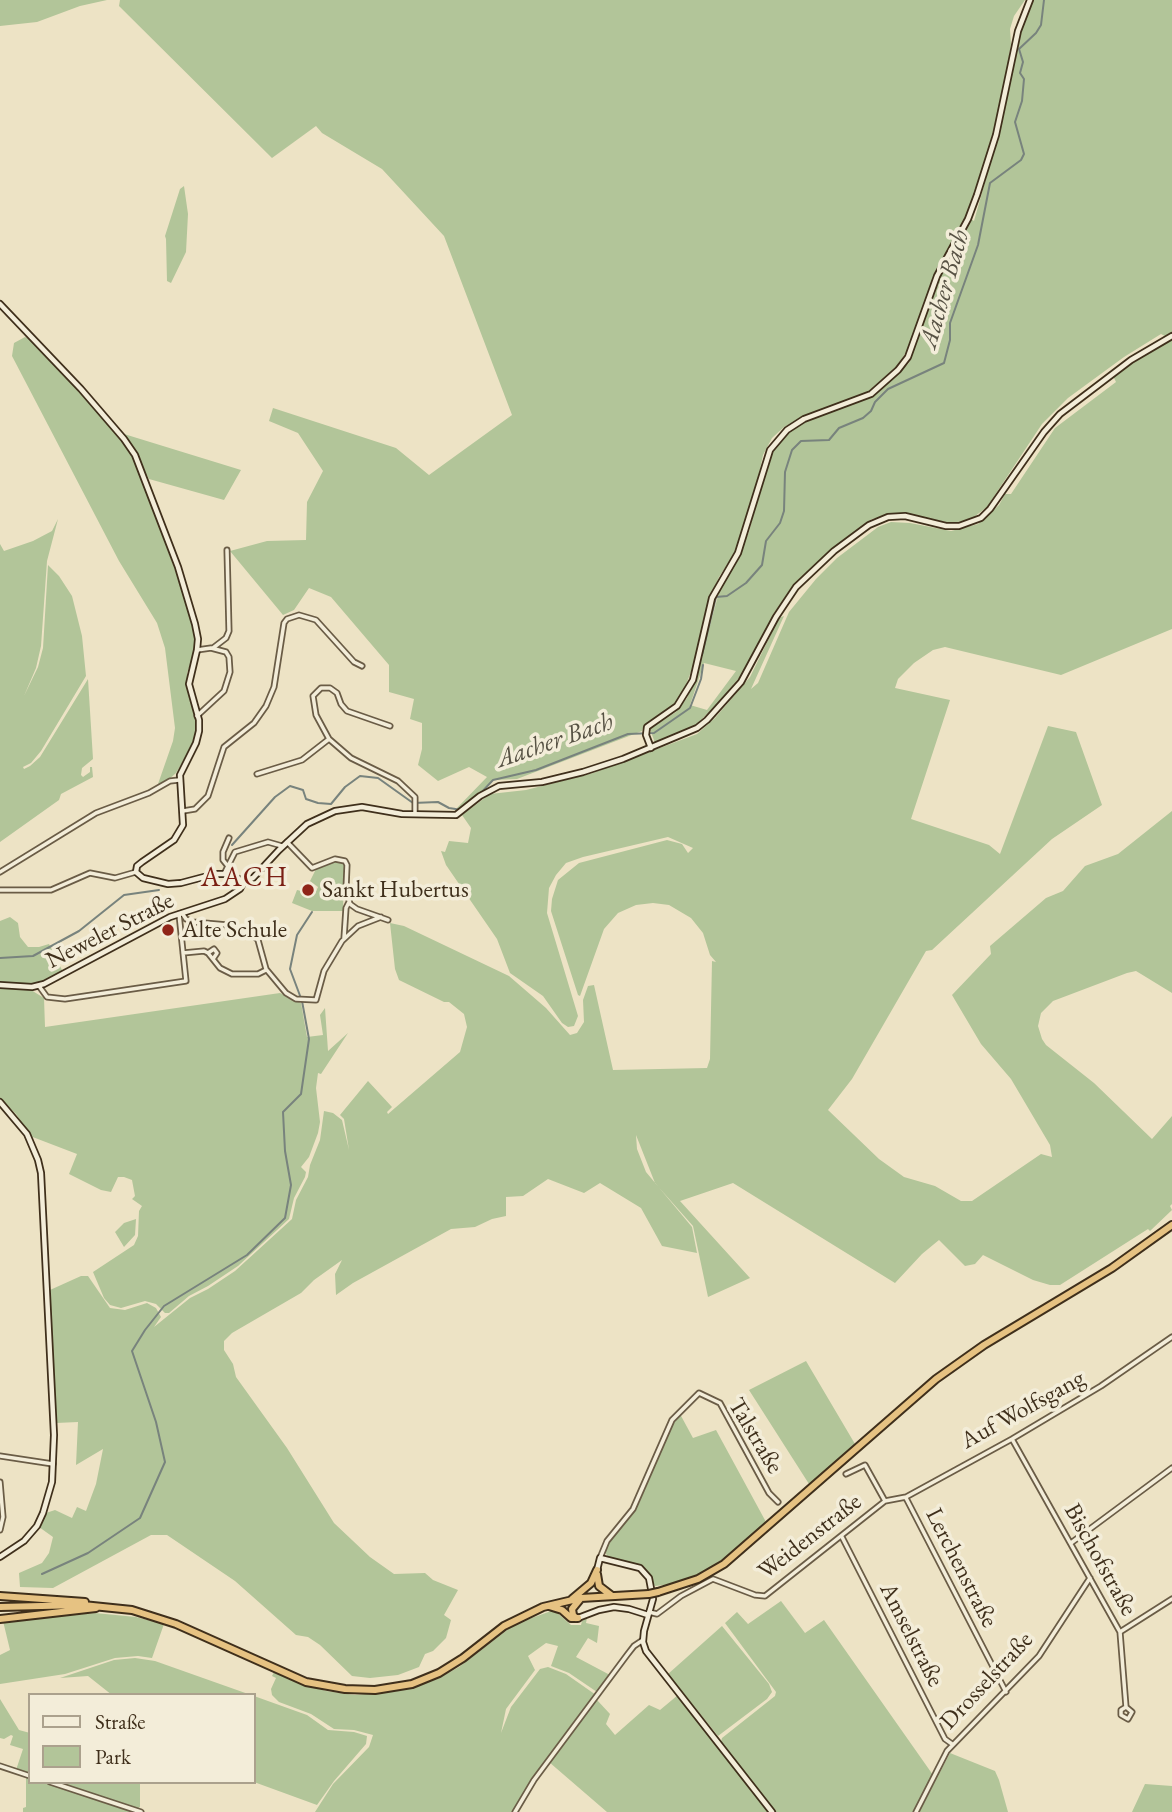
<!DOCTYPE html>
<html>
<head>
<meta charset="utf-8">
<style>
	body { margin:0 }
	#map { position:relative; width:1172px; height:1812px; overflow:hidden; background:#ede3c5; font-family:"EB Garamond",serif }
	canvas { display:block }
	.legend { position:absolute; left:28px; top:1693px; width:228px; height:91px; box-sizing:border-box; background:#f3edd9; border:2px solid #aba18d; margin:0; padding:9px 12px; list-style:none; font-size:21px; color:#3f2f1b }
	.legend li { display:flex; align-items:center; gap:14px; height:35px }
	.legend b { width:35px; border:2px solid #aba18d }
</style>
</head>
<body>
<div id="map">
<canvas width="1172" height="1812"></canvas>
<ul class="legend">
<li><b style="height:9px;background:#f3edd9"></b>Straße</li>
<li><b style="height:19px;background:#b2c599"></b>Park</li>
</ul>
</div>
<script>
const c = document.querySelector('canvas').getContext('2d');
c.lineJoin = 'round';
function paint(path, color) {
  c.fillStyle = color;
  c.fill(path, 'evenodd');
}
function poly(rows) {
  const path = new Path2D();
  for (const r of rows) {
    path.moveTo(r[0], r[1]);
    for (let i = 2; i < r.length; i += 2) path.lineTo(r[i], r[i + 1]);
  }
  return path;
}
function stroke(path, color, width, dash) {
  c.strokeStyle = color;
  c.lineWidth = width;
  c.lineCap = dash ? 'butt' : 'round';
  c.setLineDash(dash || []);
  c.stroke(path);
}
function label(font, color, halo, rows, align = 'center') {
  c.font = font + ' "EB Garamond",serif';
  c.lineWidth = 7;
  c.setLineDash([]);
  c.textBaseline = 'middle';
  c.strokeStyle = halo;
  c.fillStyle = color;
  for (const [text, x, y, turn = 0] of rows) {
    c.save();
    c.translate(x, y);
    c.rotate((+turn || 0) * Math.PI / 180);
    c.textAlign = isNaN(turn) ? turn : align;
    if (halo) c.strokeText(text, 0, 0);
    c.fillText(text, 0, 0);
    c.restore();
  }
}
paint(poly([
	[0,0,107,0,80,6,37,22,0,26],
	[120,0,1025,0,1014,16,1010,29,1011,44,1001,105,976,190,967,215,935,272,911,345,896,367,864,395,817,412,784,427,772,438,763,455,752,507,738,548,719,577,710,598,694,664,680,700,644,725,642,731,517,779,493,780,460,812,457,808,487,777,469,767,438,781,418,765,422,749,422,723,410,719,414,699,389,692,389,665,331,597,309,588,294,610,283,615,230,551,267,541,306,540,307,502,323,471,298,433,269,421,273,408,396,448,429,475,512,415,444,236,382,169,322,133,316,126,272,158,119,6],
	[1032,0,1172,0,1172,629,1061,675,945,647,933,650,914,663,898,679,895,688,950,700,911,819,989,845,1000,854,1048,726,1076,732,1102,805,1052,839,932,950,926,951,852,1079,828,1110,879,1159,904,1177,935,1186,961,1201,972,1201,1041,1154,1052,1157,1050,1145,1011,1079,981,1044,952,995,991,954,990,946,1046,898,1063,891,1085,866,1118,854,1172,811,1172,993,1141,974,1136,971,1127,973,1053,1001,1041,1013,1038,1026,1042,1039,1046,1045,1094,1083,1152,1139,1172,1116,1172,1204,1170,1206,1172,1210,1150,1231,1148,1229,1060,1285,1050,1285,1033,1280,983,1255,975,1264,965,1266,939,1240,922,1254,895,1283,733,1183,680,1201,750,1278,708,1297,693,1226,655,1183,636,1135,637,1149,646,1172,692,1227,697,1253,662,1246,641,1208,600,1183,584,1193,548,1179,523,1196,506,1197,506,1216,492,1219,475,1227,451,1229,353,1283,336,1295,335,1274,342,1260,314,1280,301,1293,232,1333,224,1341,224,1350,233,1364,236,1377,287,1448,334,1523,370,1557,394,1574,425,1573,433,1580,458,1590,444,1615,451,1620,446,1638,433,1651,425,1654,419,1667,398,1675,370,1678,352,1676,320,1645,308,1637,296,1635,235,1581,167,1535,151,1535,53,1588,20,1587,19,1573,42,1563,49,1553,53,1537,39,1527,46,1513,55,1510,72,1518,77,1507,86,1511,96,1484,103,1449,76,1465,78,1422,56,1423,50,1290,81,1276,88,1276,110,1308,125,1310,147,1303,156,1308,161,1317,154,1327,190,1298,208,1289,235,1271,292,1219,296,1200,308,1177,310,1165,320,1140,324,1111,333,1113,342,1120,349,1150,344,1119,340,1115,368,1081,392,1107,387,1112,388,1114,460,1052,467,1027,464,1014,449,1002,444,1002,399,980,395,969,390,923,404,926,509,976,546,1008,570,1035,577,1033,584,1022,583,1000,588,986,594,985,613,1070,707,1068,710,1059,712,961,716,962,710,955,703,933,691,918,669,905,653,903,636,905,618,913,604,929,580,996,578,995,551,911,552,899,558,880,579,863,667,840,682,844,688,853,693,848,668,837,583,857,566,863,556,875,549,888,547,913,578,1016,574,1026,568,1027,562,1023,543,996,510,973,497,939,446,865,441,851,445,852,449,841,468,843,471,828,462,815,490,794,526,790,593,773,697,734,715,718,750,677,779,618,784,616,751,689,758,683,789,612,816,579,837,558,878,527,891,522,910,523,951,531,978,524,999,505,1005,494,1011,494,1055,428,1116,382,1112,374,1167,337,1161,334,1124,357,1068,398,1042,424,987,507,970,520,951,523,905,514,889,515,872,519,844,539,799,579,774,613,744,672,716,705,695,726,655,743,650,729,676,712,687,698,695,680,721,585,740,552,749,532,768,459,773,448,795,425,871,397,909,363,940,273,970,218,974,221,1001,125,1020,27],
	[704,663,736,671,707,710,690,705],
	[184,186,188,214,186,252,171,283,167,281,166,239,165,236,180,189],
	[25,337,31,340,82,394,131,452,187,602,195,635,196,648,187,673,187,686,195,717,197,735,192,746,176,773,166,782,158,784,173,741,175,728,165,648,157,623,119,561,12,356,14,343],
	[124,434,241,470,224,500,149,479],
	[58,519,47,561,41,646,36,668,24,696,38,667,43,648,48,565,59,576,72,596,82,636,86,676,41,751,31,763,23,767,24,769,30,766,40,757,88,679,93,759,82,768,81,775,83,777,90,772,90,767,92,767,93,777,61,794,59,800,0,842,0,544,4,551,33,541,52,531],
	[339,860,346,863,344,868,343,911,312,911,292,903,297,890,315,894,318,887,310,881,316,869],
	[10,917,18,923,20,937,28,947,39,947,49,944,63,972,37,984,0,982,0,921],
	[0,987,31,990,44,998,45,1027,280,993,301,1003,307,1037,323,1035,320,1015,325,1008,328,1051,348,1033,321,1074,318,1073,316,1088,320,1122,318,1133,309,1157,301,1167,306,1172,305,1177,294,1198,289,1219,238,1266,208,1286,189,1296,169,1313,165,1313,156,1304,145,1301,121,1308,110,1305,104,1298,93,1272,134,1245,138,1236,139,1211,142,1206,132,1199,135,1196,132,1180,124,1177,118,1177,111,1192,101,1190,69,1174,77,1154,30,1136,16,1114,0,1099],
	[136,1219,135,1235,124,1247,115,1232,124,1223],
	[806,1361,855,1444,809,1484,749,1390],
	[680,1414,693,1438,716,1430,766,1522,731,1554,701,1573,673,1584,655,1586,649,1575,642,1567,608,1557,605,1552,609,1541,639,1503,672,1426],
	[781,1601,805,1633,824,1620,933,1775,914,1812,774,1812,721,1742,722,1738,775,1696,776,1692,725,1623,737,1612,748,1624],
	[554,1610,571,1625,581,1625,582,1621,587,1618,586,1623,599,1626,597,1643,588,1638,576,1657,610,1675,597,1692,569,1673,551,1666,558,1646,546,1643,528,1656,535,1670,506,1709,501,1733,511,1707,540,1669,548,1667,566,1674,596,1695,513,1812,315,1812,333,1784,369,1747,373,1735,354,1730,334,1729,311,1714,279,1702,272,1695,271,1689,276,1678,272,1676,274,1672,326,1691,355,1695,397,1691,437,1679,459,1667,515,1624],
	[95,1613,136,1617,164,1624,152,1658,138,1656,115,1658,65,1674,0,1684,0,1655,10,1650,3,1621],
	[722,1626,769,1684,772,1692,767,1699,718,1736,668,1674],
	[135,1658,155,1661,251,1695,112,1695,88,1676,60,1678,114,1660],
	[678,1695,769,1812,607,1812,549,1762,597,1700,610,1714,606,1724,615,1735,649,1705,660,1710],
	[254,1696,307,1715,328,1730,354,1732,367,1736,366,1744,334,1781,317,1805,254,1782],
	[0,1699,19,1730,30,1733,30,1774,16,1770,23,1749,10,1745,13,1736,11,1735,4,1739,0,1738],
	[950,1753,995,1771,999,1780,1008,1812,919,1812],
	[26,1776,30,1777,30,1782,46,1782,136,1812,23,1812,23,1808,26,1807],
	[54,1782,140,1782,140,1807,137,1809],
	[1145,1784,1172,1786,1172,1812,1132,1812]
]), '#b2c599');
stroke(poly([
	[702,655,716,597,727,596,746,583,762,565,766,541,780,523,784,511,785,472,792,450,801,441,829,440,839,428,863,418,871,411,875,402,888,389,944,363,950,340,950,323,978,245,990,183,1021,160,1024,154,1015,122,1022,101,1024,79,1020,73,1023,62,1019,49,1036,33,1041,25,1044,0],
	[479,795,493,780,536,770,628,734,654,733,690,708,701,679,703,665],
	[232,845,275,797,290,786,303,790,306,799,318,803,331,804,345,787,360,776,378,778,413,803,438,802,449,808,462,810],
	[0,958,33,956,79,931,124,895,159,890],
	[42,1574,88,1553,140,1518,165,1462,156,1422,132,1351,145,1330,164,1306,247,1255,285,1218,291,1185,285,1151,283,1112,301,1094,309,1039,302,1001,290,969,297,935,312,912]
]), '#78837d', 2);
const street = poly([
	[213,648,226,638,229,631,227,550],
	[197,716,224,691,230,672,229,657,226,652,211,648,197,650],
	[390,726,347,711,341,704,337,693,330,688,321,688,313,696,316,715,329,739,351,758,398,781,415,797,415,814],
	[257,774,302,760,329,739],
	[183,811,195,809,208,796,224,747,254,723,266,706,274,687,284,623,287,619,299,615,316,620,354,662,362,666],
	[287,842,312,868,335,859,345,861,347,865,346,889,350,904,357,909,388,920],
	[227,865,223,860,223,852,229,838],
	[0,872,96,813,149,793,170,781,179,780],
	[224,874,235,852,268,842,282,846],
	[0,890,51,890,90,873,115,878,136,872],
	[182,913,186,919,193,922,228,925,248,931,258,940,266,969,286,993,296,999,316,1000,324,971,342,941,358,926,381,917],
	[344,938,346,908,349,902],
	[183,953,204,951,208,953,214,949,217,953,213,959],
	[208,953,220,968,232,974,258,974,266,970],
	[39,986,47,997,65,999,186,981,179,914],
	[1012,1439,1120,1632,1126,1707,1132,1712,1128,1719,1121,1715,1121,1710,1126,1707],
	[0,1456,53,1464],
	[0,1482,3,1517,0,1530],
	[906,1498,1006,1692],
	[885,1501,906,1497,1012,1439,1101,1386,1172,1337],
	[842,1537,945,1739,952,1744],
	[1071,1543,1172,1468],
	[600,1558,607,1541,633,1509,672,1420,699,1393,720,1403,769,1493,778,1502],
	[649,1612,657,1614,681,1596,713,1579,755,1595,765,1596,885,1501,865,1465,846,1474],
	[1120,1632,1172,1599],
	[0,1766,30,1776],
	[50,1782,141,1812],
	[515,1812,534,1780,627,1655,634,1646,643,1640],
	[916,1812,947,1751,1039,1656,1090,1578]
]);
const secondary = poly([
	[0,304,81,389,124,439,135,455,178,567,195,624,198,639,197,650,189,684,199,720,199,731,196,743,180,775,183,825,174,840,142,862,137,866,136,872,143,878,168,884,181,883,215,874,226,874,244,881],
	[651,748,646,735,647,727,677,706,693,680,712,598,738,553,770,450,787,430,804,419,871,394,898,370,908,357,937,276,968,219,977,195,996,135,1018,31,1030,0],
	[244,881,253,878,279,850,307,824,335,811,362,807,402,814,456,815,480,796,499,786,542,782,583,772,623,759,697,728,707,720,741,682,776,617,796,587,834,551,869,525,888,517,905,516,946,526,959,526,981,518,990,509,1044,432,1060,414,1131,360,1172,336],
	[0,985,32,987,44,984,170,917,225,899,240,889,244,881],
	[0,1102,27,1134,38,1160,41,1173,54,1435,52,1482,43,1513,37,1526,24,1541,0,1557],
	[597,1570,600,1558,640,1568,649,1578,653,1599,644,1631,643,1642,646,1651,772,1812],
	[578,1618,599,1610,614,1607,629,1609,648,1615]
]);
const highway = poly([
	[597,1574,599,1586,612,1596],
	[658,1592,698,1579,724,1564,936,1379,984,1345,1112,1268,1172,1225],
	[0,1596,85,1602],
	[572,1599,591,1583,597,1570],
	[549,1606,562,1610,571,1618,578,1618],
	[0,1607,83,1605,132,1610,176,1624,306,1682,345,1689,375,1690,412,1684,439,1673,463,1658,504,1626,543,1607,581,1598,649,1594],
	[576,1618,573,1615,572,1609,581,1598],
	[0,1619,96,1608]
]);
stroke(street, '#6a5c46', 7);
stroke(secondary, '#3f2f1b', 8);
stroke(highway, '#3f2f1b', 10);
stroke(street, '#f3edd9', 3.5);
stroke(secondary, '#f3edd9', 4.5);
stroke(highway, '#e6c282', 6);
const highwayBridge = poly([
	[649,1594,658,1592]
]);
stroke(highwayBridge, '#3f2f1b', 10, []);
stroke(highwayBridge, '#e6c282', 6);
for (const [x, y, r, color] of [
	[308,890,7,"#8f2418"],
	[168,930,7,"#8f2418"]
]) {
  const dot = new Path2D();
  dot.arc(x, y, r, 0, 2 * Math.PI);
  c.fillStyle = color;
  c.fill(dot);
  stroke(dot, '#f3edd9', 2.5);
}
label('24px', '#3f2f1b', '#f3edd9', [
	["Sankt Hubertus",322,890],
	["Alte Schule",182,930]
], 'left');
label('24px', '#3f2f1b', '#f3edd9', [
	["Neweler Straße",110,931,-27],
	["Auf Wolfsgang",1023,1410,-29],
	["Talstraße",755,1436,59],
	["Weidenstraße",810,1537,-38],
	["Bischofstraße",1100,1560,61],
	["Lerchenstraße",961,1568,63],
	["Amselstraße",911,1635,63],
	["Drosselstraße",987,1681,-47]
]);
label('italic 26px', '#575244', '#f3edd9', [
	["Aacher Bach",945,289,-74],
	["Aacher Bach",555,741,-19]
]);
c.letterSpacing = '2px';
label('28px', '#7a1f14', '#f3edd9', [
	["AACH",245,878]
]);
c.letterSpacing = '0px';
</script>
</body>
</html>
